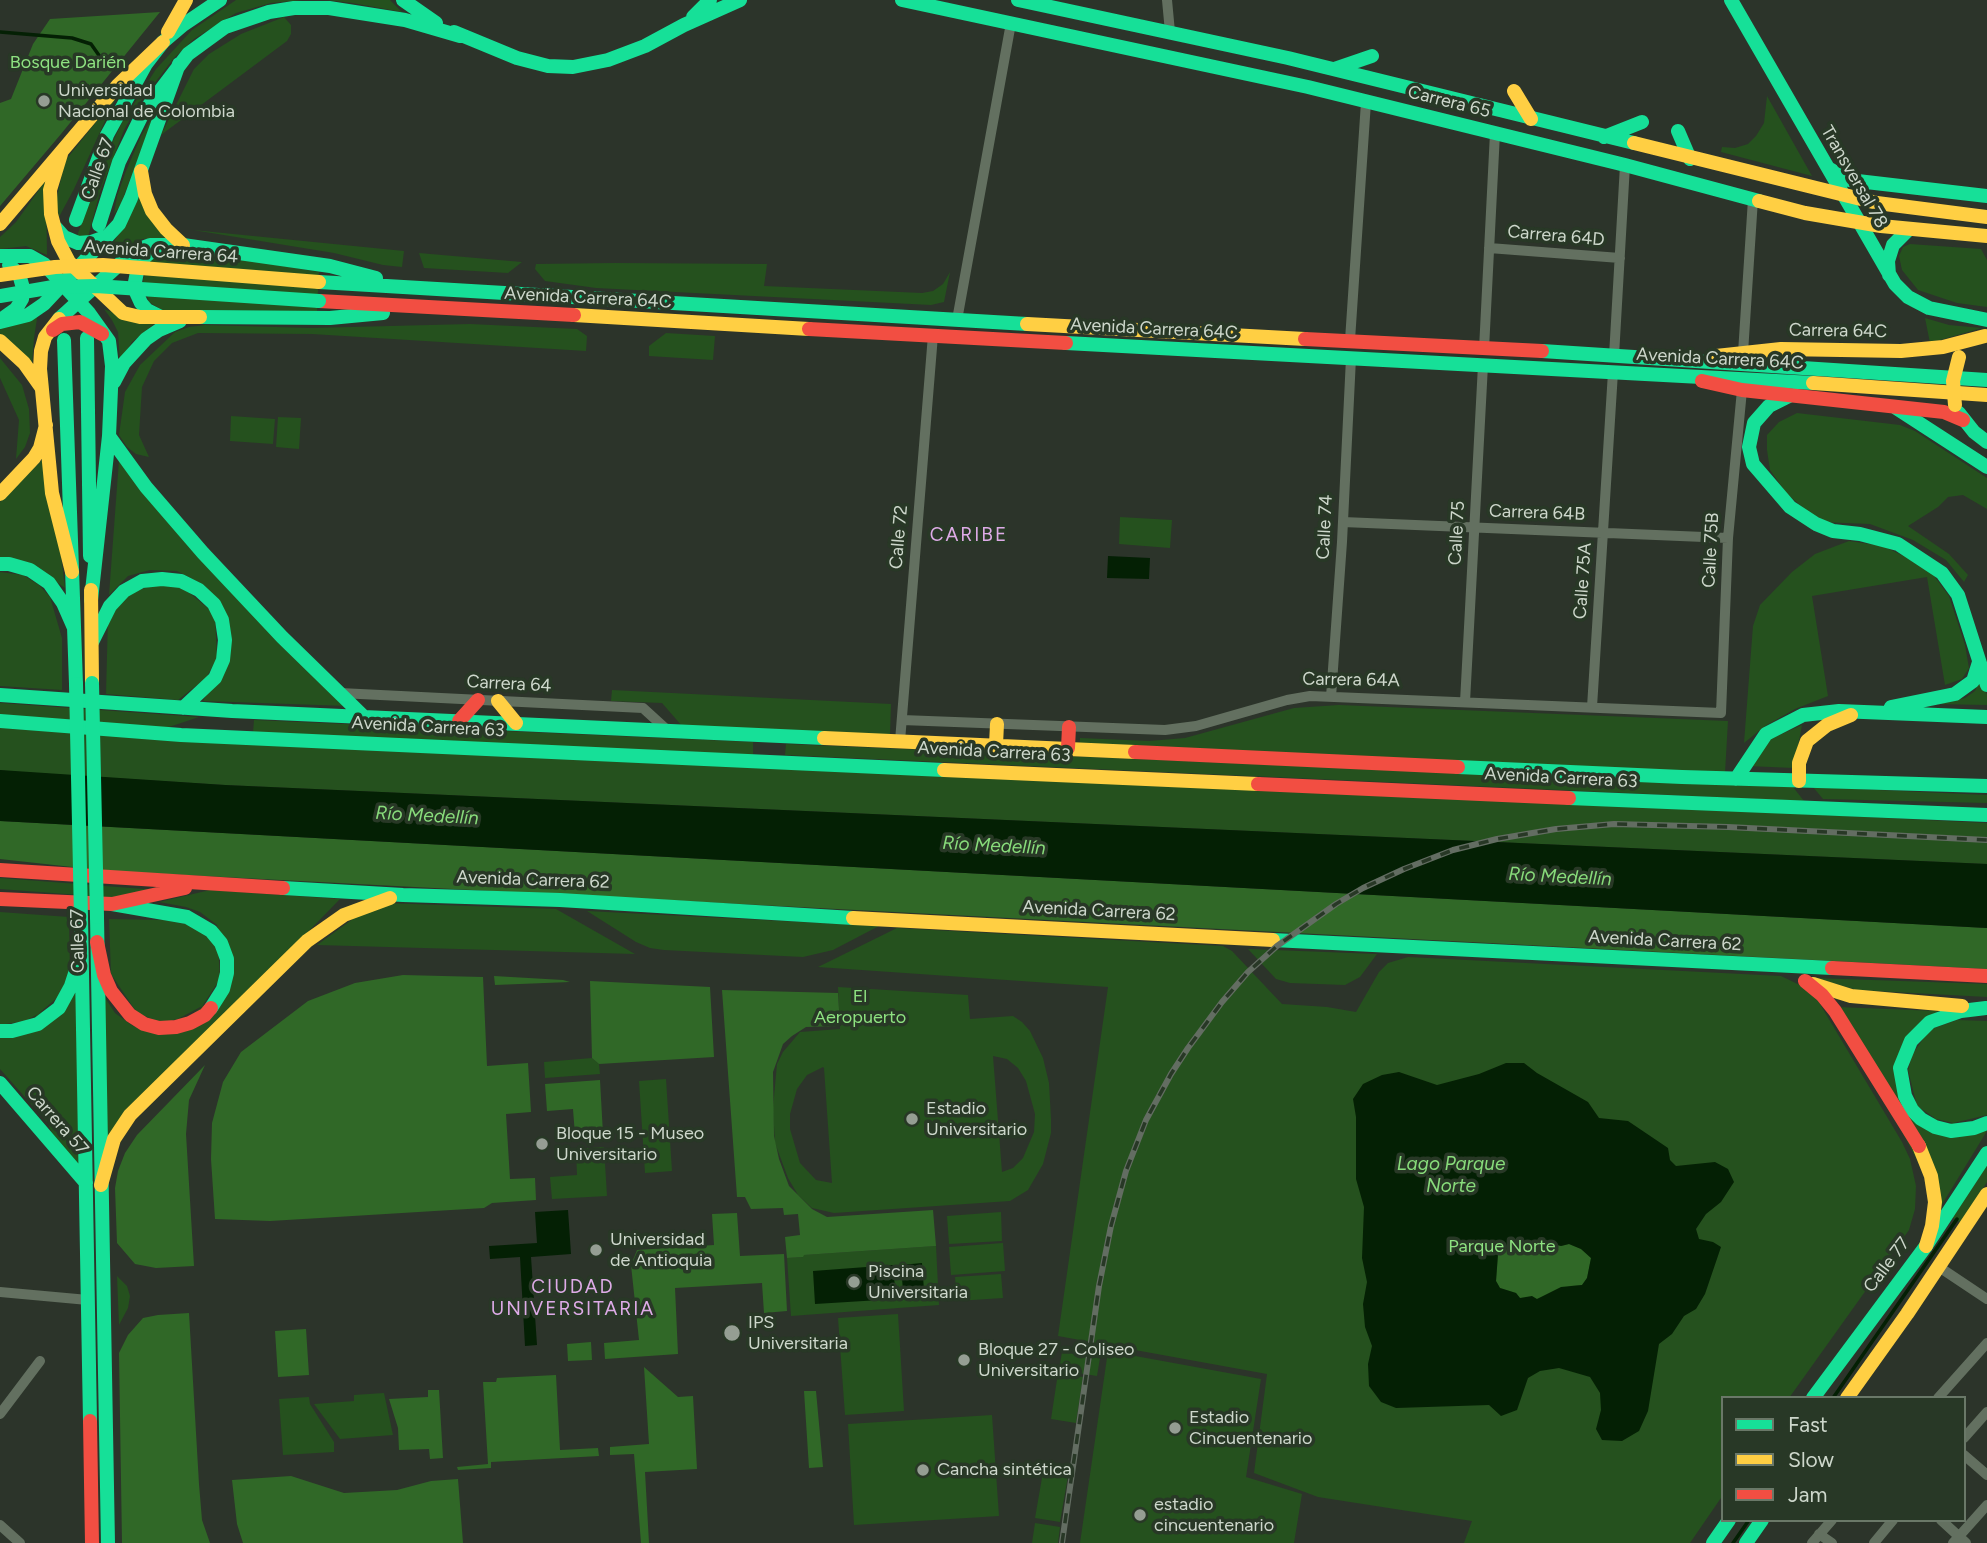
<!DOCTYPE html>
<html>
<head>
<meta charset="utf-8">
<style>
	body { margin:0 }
	#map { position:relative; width:1987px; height:1543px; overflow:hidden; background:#2c342a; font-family:Figtree,sans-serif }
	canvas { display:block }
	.legend { position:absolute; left:1721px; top:1396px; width:245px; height:126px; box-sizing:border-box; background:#283826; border:2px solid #6a7868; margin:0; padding:9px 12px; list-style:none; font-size:21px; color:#cdd7cb }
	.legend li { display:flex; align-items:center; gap:14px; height:35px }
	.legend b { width:35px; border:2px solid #6a7868 }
</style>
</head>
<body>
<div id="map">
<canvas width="1987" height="1543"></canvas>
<ul class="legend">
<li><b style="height:9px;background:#16e098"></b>Fast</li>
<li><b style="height:9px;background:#ffcf43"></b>Slow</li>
<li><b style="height:9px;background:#f24e42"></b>Jam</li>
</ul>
</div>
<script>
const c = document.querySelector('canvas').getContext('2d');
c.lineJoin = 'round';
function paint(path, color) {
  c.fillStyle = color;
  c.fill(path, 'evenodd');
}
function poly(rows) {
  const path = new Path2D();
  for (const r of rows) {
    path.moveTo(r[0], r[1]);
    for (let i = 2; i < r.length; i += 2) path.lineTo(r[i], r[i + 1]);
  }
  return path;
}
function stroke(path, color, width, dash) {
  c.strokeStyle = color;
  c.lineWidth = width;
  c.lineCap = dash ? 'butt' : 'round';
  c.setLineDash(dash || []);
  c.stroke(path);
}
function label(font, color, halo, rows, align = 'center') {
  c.font = font + ' Figtree,sans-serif';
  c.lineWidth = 7;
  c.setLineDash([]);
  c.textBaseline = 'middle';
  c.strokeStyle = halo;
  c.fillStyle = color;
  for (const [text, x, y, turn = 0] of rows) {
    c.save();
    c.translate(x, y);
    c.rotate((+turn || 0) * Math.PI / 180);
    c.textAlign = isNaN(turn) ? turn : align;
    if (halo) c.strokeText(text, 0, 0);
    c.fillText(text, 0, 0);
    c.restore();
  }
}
paint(poly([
	[236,0,303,0,271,3,236,13,194,39,174,58,140,102,124,130,100,192,88,237,77,236,107,153,123,121,156,69,192,30],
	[327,0,390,0,402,12,352,3],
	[284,17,291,25,291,34,287,41,161,135,194,69,209,54,241,34],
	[1767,96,1812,176,1721,152,1722,147,1735,148,1748,144,1756,136,1764,123],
	[116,97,74,189,59,217,56,201,65,161],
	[156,111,120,206,114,214,117,196,126,171,141,136],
	[46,180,47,255,26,246,0,249,0,237,16,222],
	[141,191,165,238,142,239,127,246,114,242],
	[193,230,404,251,402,267,383,265,334,253],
	[1910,244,1981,249,1987,260,1987,307,1957,303,1918,290,1902,270,1899,256,1903,247],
	[169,247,319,272,317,311,167,313,149,302,143,280,150,258],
	[419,253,522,262,508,273,424,268],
	[615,263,767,264,764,286,922,293,933,291,943,284,950,272,944,302,931,305,596,288,545,281,535,269,536,264],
	[104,309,132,320,155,323,132,342,120,361,118,332,112,320],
	[38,312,34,338,32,365,0,337,0,326],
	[1925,318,1949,325,1982,328,1930,343],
	[470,324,577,329,587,336,586,351,312,334,198,333,172,343,154,361,142,387,139,435,149,457,136,454,127,447,119,435,125,392,140,365,175,332,189,327,205,325,311,328],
	[666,333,715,336,713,360,649,356,649,346],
	[0,358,22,385,29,409,30,433,25,447,16,459,19,420,0,378],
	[1797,413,1900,425,1915,431,1987,478,1987,509,1963,495,1948,497,1938,507,1908,526,1949,554,1968,575,1964,582,1946,560,1913,540,1870,524,1820,522,1787,494,1770,470,1767,450,1767,435,1779,422],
	[231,416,275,419,273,444,230,441],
	[278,417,301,418,299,449,276,447],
	[43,459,61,555,65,588,29,563,0,557,0,502],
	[119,460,347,706,203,701,230,651,204,585,177,571,150,570,128,576,109,595],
	[1120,517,1172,520,1170,548,1119,544],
	[1849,541,1883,546,1914,561,1932,573,1949,596,1965,645,1969,668,1962,679,1945,685,1927,577,1812,596,1828,696,1795,709,1765,726,1744,743,1753,626,1760,605,1792,572,1815,554],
	[0,572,23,575,39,585,50,597,62,638,62,690,0,686],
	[156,584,181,586,215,614,217,659,206,678,178,700,106,694,108,617,131,593],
	[1979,681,1987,694,1987,705,1931,704,1945,703,1965,698,1975,691],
	[612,690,891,704,890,735,682,726,662,703,611,701],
	[0,703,199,717,166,728,0,716],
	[1339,705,1728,721,1725,773,1080,745,1080,738,1149,741,1185,738,1294,708],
	[254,720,753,742,753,755,253,733],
	[1802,725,1794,768,1747,766,1766,741],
	[0,726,1987,823,1987,864,225,785,16,772,0,770],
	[786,744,1793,787,1804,801,785,755],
	[1813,787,1987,795,1987,803,1823,799],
	[0,878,157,890,118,898,0,889],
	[210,890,340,899,125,1120,105,1150,102,993,115,1013,133,1026,153,1032,229,992,217,925,200,912,186,907,159,902],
	[384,903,556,909,635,954,317,945,361,913],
	[587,911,879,926,833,950,803,957,664,950,650,948,636,942],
	[0,912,69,917,70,973,65,991,31,1020,0,1025],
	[109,919,164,920,190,925,218,945,220,979,201,1008,189,1016,162,1023,137,1013,111,974],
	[897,928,1223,946,1232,951,1282,1004,1327,1007,1356,1012,1379,972,1388,963,1408,957,1781,976,1806,988,1817,999,1902,1142,1910,1159,1916,1186,1915,1209,1909,1230,1789,1398,1723,1398,1723,1495,1690,1543,1464,1543,1472,1521,1318,1497,1254,1473,1267,1374,1058,1336,1108,987,818,967],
	[1248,949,1377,954,1360,977,1345,985,1290,983,1276,979],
	[1815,978,1987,984,1987,997,1857,990],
	[838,987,968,995,970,1019,1013,1016,1022,1022,1030,1031,1043,1058,1049,1083,1051,1119,1051,1133,1043,1164,1028,1190,1010,1201,834,1213,812,1208,798,1195,788,1178,775,1143,773,1108,777,1064,783,1052,800,1032,840,1029],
	[993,1056,1007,1059,1018,1068,1026,1081,1035,1114,1034,1132,1023,1158,1013,1168,1002,1172],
	[823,1067,824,1068,832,1183,816,1180,800,1163,790,1129,790,1114,797,1089,807,1075],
	[76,993,79,1166,54,1137,47,1122,0,1069,0,1035],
	[1837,1007,1938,1011,1907,1037,1907,1112,1987,1131,1941,1206],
	[1957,1020,1987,1021,1987,1115,1945,1125,1917,1106,1908,1070,1912,1055,1929,1030],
	[592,1058,599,1064,600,1074,545,1078,544,1062],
	[666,1079,672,1171,645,1173,639,1081],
	[604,1147,607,1196,552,1199,550,1177,577,1175,576,1149],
	[1987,1164,1987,1182,1961,1223,1952,1217],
	[1001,1212,1002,1241,949,1244,947,1216],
	[1003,1243,1005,1271,951,1275,949,1247],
	[936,1246,939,1305,791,1316,787,1258,803,1257,803,1255],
	[1001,1274,1003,1298,957,1301,955,1277],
	[117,1276,127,1286,130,1296,128,1308,119,1325],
	[898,1314,904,1411,845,1415,838,1318],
	[1108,1351,1261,1379,1246,1477,1302,1494,1294,1543,1080,1543],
	[1062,1352,1100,1358,1097,1376,1059,1370],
	[1058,1373,1083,1377,1076,1423,1051,1419],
	[384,1393,393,1435,340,1439,314,1404,354,1401,354,1395],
	[309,1397,310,1404,334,1442,334,1452,283,1455,279,1399],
	[992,1415,999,1516,854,1525,848,1424],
	[1043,1472,1068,1476,1060,1522,1035,1518],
	[1035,1523,1060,1527,1058,1543,1032,1543]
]), '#25511e');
paint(poly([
	[160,12,61,134,0,206,0,103,11,99,33,44,50,19],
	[0,821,1987,928,1987,969,108,871,0,859],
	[403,975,483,977,487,1066,528,1063,531,1112,506,1114,510,1179,535,1178,536,1200,492,1203,484,1208,320,1218,270,1221,215,1219,211,1159,212,1123,223,1082,241,1052,308,1001,355,983],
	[494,976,563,980,570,982,495,985],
	[590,981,710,987,714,1057,599,1064,592,1058],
	[722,990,838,993,840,1026,806,1027,792,1036,783,1044,773,1072,774,1136,779,1159,789,1186,812,1209,827,1217,933,1210,936,1246,804,1255,803,1257,787,1258,785,1237,800,1235,798,1214,784,1215,783,1208,751,1209,745,1197,737,1197],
	[205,1065,189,1100,186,1134,194,1266,156,1268,135,1264,117,1243,115,1188,118,1171,125,1153,137,1135],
	[600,1080,603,1134,575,1135,573,1109,547,1111,545,1084],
	[737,1213,740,1256,784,1254,787,1311,764,1313,762,1283,675,1288,678,1354,605,1359,604,1343,639,1340,631,1265,637,1250,714,1245,712,1214],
	[1552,1244,1561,1246,1569,1244,1581,1249,1591,1258,1587,1278,1582,1285,1570,1286,1537,1299,1520,1298,1516,1293,1500,1288,1496,1281,1498,1254,1514,1245,1542,1245,1545,1248],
	[189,1313,199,1484,202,1520,210,1543,122,1543,119,1353,128,1335,143,1318,158,1315],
	[306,1329,309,1375,278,1377,275,1331],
	[591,1342,592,1360,568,1361,567,1344],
	[644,1367,678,1397,693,1396,697,1469,645,1472,649,1543,641,1543,634,1454,610,1455,610,1447,649,1444],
	[556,1375,560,1450,598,1448,599,1456,491,1462,491,1468,458,1470,457,1467,488,1464,483,1382,496,1382,497,1378],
	[428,1390,439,1390,443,1458,430,1459,429,1449,399,1450,398,1428,389,1399,428,1397],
	[804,1391,816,1391,823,1467,809,1468],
	[291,1476,344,1493,397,1490,431,1481,458,1479,463,1543,243,1543,237,1524,232,1480]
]), '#306827');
paint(poly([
	[1108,556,1150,558,1149,579,1107,578],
	[0,770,225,785,1987,864,1987,928,0,821],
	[1506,1063,1524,1063,1537,1073,1588,1102,1599,1118,1628,1121,1668,1148,1670,1160,1676,1166,1715,1162,1728,1169,1734,1182,1721,1202,1706,1214,1696,1229,1699,1239,1713,1242,1721,1247,1705,1294,1696,1309,1684,1316,1672,1334,1659,1344,1648,1411,1639,1431,1622,1441,1602,1440,1596,1429,1601,1410,1600,1393,1590,1377,1559,1368,1540,1371,1528,1378,1517,1410,1501,1416,1489,1405,1396,1408,1381,1402,1369,1386,1368,1364,1372,1346,1365,1327,1363,1304,1367,1282,1362,1258,1364,1207,1356,1179,1356,1117,1353,1099,1363,1084,1382,1075,1399,1072,1437,1085,1479,1074],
	[1553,1244,1561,1246,1569,1244,1581,1249,1591,1258,1587,1278,1582,1285,1561,1287,1537,1299,1532,1296,1520,1298,1516,1293,1500,1288,1496,1281,1498,1254,1514,1245,1542,1245,1545,1248],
	[568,1210,571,1254,531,1257,537,1345,525,1346,520,1257,490,1259,489,1246,537,1243,535,1212],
	[922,1263,924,1290,903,1291,901,1265],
	[893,1265,896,1299,815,1304,813,1271]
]), '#042004');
stroke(poly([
	[0,32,72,38,91,44,103,61],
	[1833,1398,1957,1219],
	[1733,1543,1749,1520]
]), '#042004', 3.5);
stroke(poly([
	[1167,0,1170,32],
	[1489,248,1620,258],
	[957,320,1011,23],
	[1350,340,1366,102],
	[1484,349,1495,133],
	[1743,353,1753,199],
	[1614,356,1625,165],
	[1343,522,1728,538],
	[340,693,643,708,666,729],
	[1331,697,1342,542,1351,358],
	[1465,702,1483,365],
	[1592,707,1613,372],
	[902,720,1165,730,1196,726,1287,700,1310,696,1721,713,1728,538,1742,390],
	[900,741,933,335],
	[1939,1267,1987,1299],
	[0,1292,88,1300],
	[1938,1398,1987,1343],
	[0,1414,40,1361],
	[1964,1438,1987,1412],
	[1964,1455,1987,1475],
	[1941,1520,1966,1543],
	[0,1525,20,1543],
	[1819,1534,1832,1543],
	[1812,1543,1832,1520],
	[1874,1543,1893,1520],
	[1953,1543,1987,1505]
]), '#637060', 10);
stroke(poly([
	[403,0,436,23],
	[902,0,1308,87,1625,165,1759,201],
	[1018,0,1288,58,1634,143],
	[1731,0,1895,284,1908,297,1929,308,1987,320],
	[693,17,710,0],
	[454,32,517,58,548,66,573,67,608,60,645,46,684,25,740,0],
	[1334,69,1372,56],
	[1678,131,1690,159],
	[1604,137,1642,122],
	[1828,168,1849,180,1987,196],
	[76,220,107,135,146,64,163,42,183,25,220,0],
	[99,225,119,162,143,113,188,54,225,27,269,12,294,8,329,8,405,20,460,36],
	[56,228,64,237,78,243,91,242,108,236],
	[158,246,139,262,135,282,136,292,141,303,147,310,161,317],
	[0,256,30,256,44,264,89,313,109,341,112,366,109,436,91,600],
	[1889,275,1888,261,1893,245,1909,229],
	[319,282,1027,324],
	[200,317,330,318,383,313],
	[2,319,16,309,22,299,23,288,19,274,9,265],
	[59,319,134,251,150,245,183,245,330,266,376,278],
	[0,322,28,315,44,304,119,224,131,198,179,64],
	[87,338,90,556],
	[64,340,76,684],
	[1066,343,1813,383],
	[1542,351,1987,380],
	[114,382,124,363,146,339,159,330,180,321],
	[1789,396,1769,406,1754,423,1749,447,1753,464,1790,507,1816,524,1833,531,1860,534,1898,544,1942,573,1958,595,1987,685],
	[1896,408,1987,467],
	[1959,413,1974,432,1987,442],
	[109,436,146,487,203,553,282,637,364,717],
	[0,564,9,564,30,570,49,583,63,603,74,628],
	[92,642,110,606,124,591,142,581,162,579,181,581,199,590,214,604,222,620,225,640,223,660,215,678,183,708],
	[0,695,232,711,824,738],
	[1891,707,1955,694,1973,681,1979,662],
	[0,721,181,735,944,770],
	[1458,767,1682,777,1987,786],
	[1736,779,1766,734,1803,715,1839,711,1987,717],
	[1569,798,1987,815],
	[283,888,403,895,560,900,853,918],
	[112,904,187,917,211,931,221,943,227,959,227,973,223,989,211,1008],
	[81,917,90,1421],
	[97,917,108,1543],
	[1273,940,1832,968],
	[1986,1008,1961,1011,1930,1022,1911,1041,1900,1068,1905,1096,1912,1110,1921,1119,1935,1127,1951,1131,1974,1128,1987,1123],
	[0,1031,12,1031,38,1024,59,1008,71,986,81,955],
	[0,1083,86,1183],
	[1813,1398,1926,1246,1987,1153],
	[1713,1543,1729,1520],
	[1746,1543,1762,1520]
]), '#16e098', 14);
stroke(poly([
	[168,32,186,0],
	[1514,91,1531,119],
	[1634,143,1877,203,1987,217],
	[61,154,50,190,51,214,58,241,69,262,123,313,140,317,200,317],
	[141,171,145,194,152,211,166,229,183,245],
	[1759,201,1805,213,1881,226,1987,236],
	[0,224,118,85,163,42],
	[574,315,809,329],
	[59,319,45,337,41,351,40,369,52,493,72,572],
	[1027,324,1305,339],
	[0,341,24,363,41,387],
	[1716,356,1781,349,1901,351,1943,347,1985,336],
	[1813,383,1987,395],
	[0,494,34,458,40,448,46,425],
	[91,590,92,683],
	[498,701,516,723],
	[824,738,1135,752],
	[996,745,997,724],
	[944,770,1258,784],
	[1799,781,1799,763,1807,741,1827,725,1851,715],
	[853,918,1273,940],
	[1813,984,1851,996,1962,1006],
	[1919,1146,1931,1176,1935,1202,1932,1226,1926,1246],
	[101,1185,114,1139,130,1115,307,941,344,915,390,898],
	[1847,1398,1907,1314,1987,1194]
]), '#ffcf43', 14);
stroke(poly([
	[319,301,574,315],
	[809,329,1066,343],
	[53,330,62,324,80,322,102,334],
	[1305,339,1542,351],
	[1702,381,1742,390,1944,412,1963,420],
	[459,721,478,700],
	[1068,748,1069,727],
	[1135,752,1458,767],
	[1258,784,1569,798],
	[0,870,283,888],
	[0,899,112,904,185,888],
	[97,942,104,975,111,991,130,1015,144,1024,159,1028,176,1027,190,1023,205,1015,211,1008],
	[1832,968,1987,976],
	[1805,981,1822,995,1835,1011,1919,1146],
	[90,1421,92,1543]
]), '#f24e42', 14);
const rail = poly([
	[1062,1543,1099,1286,1111,1226,1126,1171,1146,1120,1171,1074,1188,1048,1222,1002,1248,972,1277,946,1336,904,1363,888,1404,869,1453,850,1497,839,1556,829,1614,824,1728,827,1987,840]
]);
stroke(rail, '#636d62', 6);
stroke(rail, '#283826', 3.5, [10]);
stroke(poly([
	[0,296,53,287,96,286,319,301],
	[92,683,97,917],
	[76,684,81,917]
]), '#16e098', 14);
stroke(poly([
	[0,275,55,267,103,265,319,282],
	[1955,405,1953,381,1959,357]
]), '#ffcf43', 14);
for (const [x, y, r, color] of [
	[44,101,7,"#959e93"],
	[912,1119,7,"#959e93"],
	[542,1144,7,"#959e93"],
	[596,1250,7,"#959e93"],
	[854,1282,7,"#959e93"],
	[732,1333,9,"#959e93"],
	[964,1360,7,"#959e93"],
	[1175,1428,7,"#959e93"],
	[923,1470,7,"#959e93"],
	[1140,1515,7,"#959e93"]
]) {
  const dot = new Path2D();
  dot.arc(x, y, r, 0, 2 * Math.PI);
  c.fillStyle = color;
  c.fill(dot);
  stroke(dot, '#283826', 2.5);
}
label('18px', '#8ee281', '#283826', [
	["Bosque Darién",68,63],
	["El",860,997],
	["Aeropuerto",860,1018],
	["Parque Norte",1502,1247]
]);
label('18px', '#cdd7cb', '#283826', [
	["Universidad",58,91],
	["Nacional de Colombia",58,112],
	["Estadio",926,1109],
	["Universitario",926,1130],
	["Bloque 15 - Museo",556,1134],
	["Universitario",556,1155],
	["Universidad",610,1240],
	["de Antioquia",610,1261],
	["Piscina",868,1272],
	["Universitaria",868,1293],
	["IPS",748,1323],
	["Universitaria",748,1344],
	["Bloque 27 - Coliseo",978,1350],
	["Universitario",978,1371],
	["Estadio",1189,1418],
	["Cincuentenario",1189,1439],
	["Cancha sintética",937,1470],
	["estadio",1154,1505],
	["cincuentenario",1154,1526]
], 'left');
label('18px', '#cdd7cb', '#283826', [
	["Carrera 65",1449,102,14],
	["Calle 67",98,169,-70],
	["Transversal 78",1854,177,60],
	["Carrera 64D",1556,236,5],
	["Avenida Carrera 64",161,252,4],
	["Avenida Carrera 64C",588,298,3],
	["Avenida Carrera 64C",1154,329,3],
	["Carrera 64C",1838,331,1],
	["Avenida Carrera 64C",1720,359,3],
	["Carrera 64B",1537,513,2],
	["Calle 74",1325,527,-87],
	["Calle 75",1457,533,-87],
	["Calle 72",899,537,-85],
	["Calle 75B",1711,550,-87],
	["Calle 75A",1583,581,-86],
	["Carrera 64A",1351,680,1],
	["Carrera 64",509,684,3],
	["Avenida Carrera 63",428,727,3],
	["Avenida Carrera 63",994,752,3],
	["Avenida Carrera 63",1561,778,3],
	["Avenida Carrera 62",533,880,2],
	["Avenida Carrera 62",1099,911,3],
	["Calle 67",78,941,-91],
	["Avenida Carrera 62",1665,941,3],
	["Carrera 57",57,1121,49],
	["Calle 77",1887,1265,-53]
]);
c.letterSpacing = '2px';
label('19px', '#deabe7', '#283826', [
	["CARIBE",969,535],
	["CIUDAD",573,1287],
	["UNIVERSITARIA",573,1309]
]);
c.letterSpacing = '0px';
label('italic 19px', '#88dc7b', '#283826', [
	["Río Medellín",427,816,3],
	["Río Medellín",994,846,3],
	["Río Medellín",1560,877,3],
	["Lago Parque",1451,1164],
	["Norte",1451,1186]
]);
</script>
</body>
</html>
